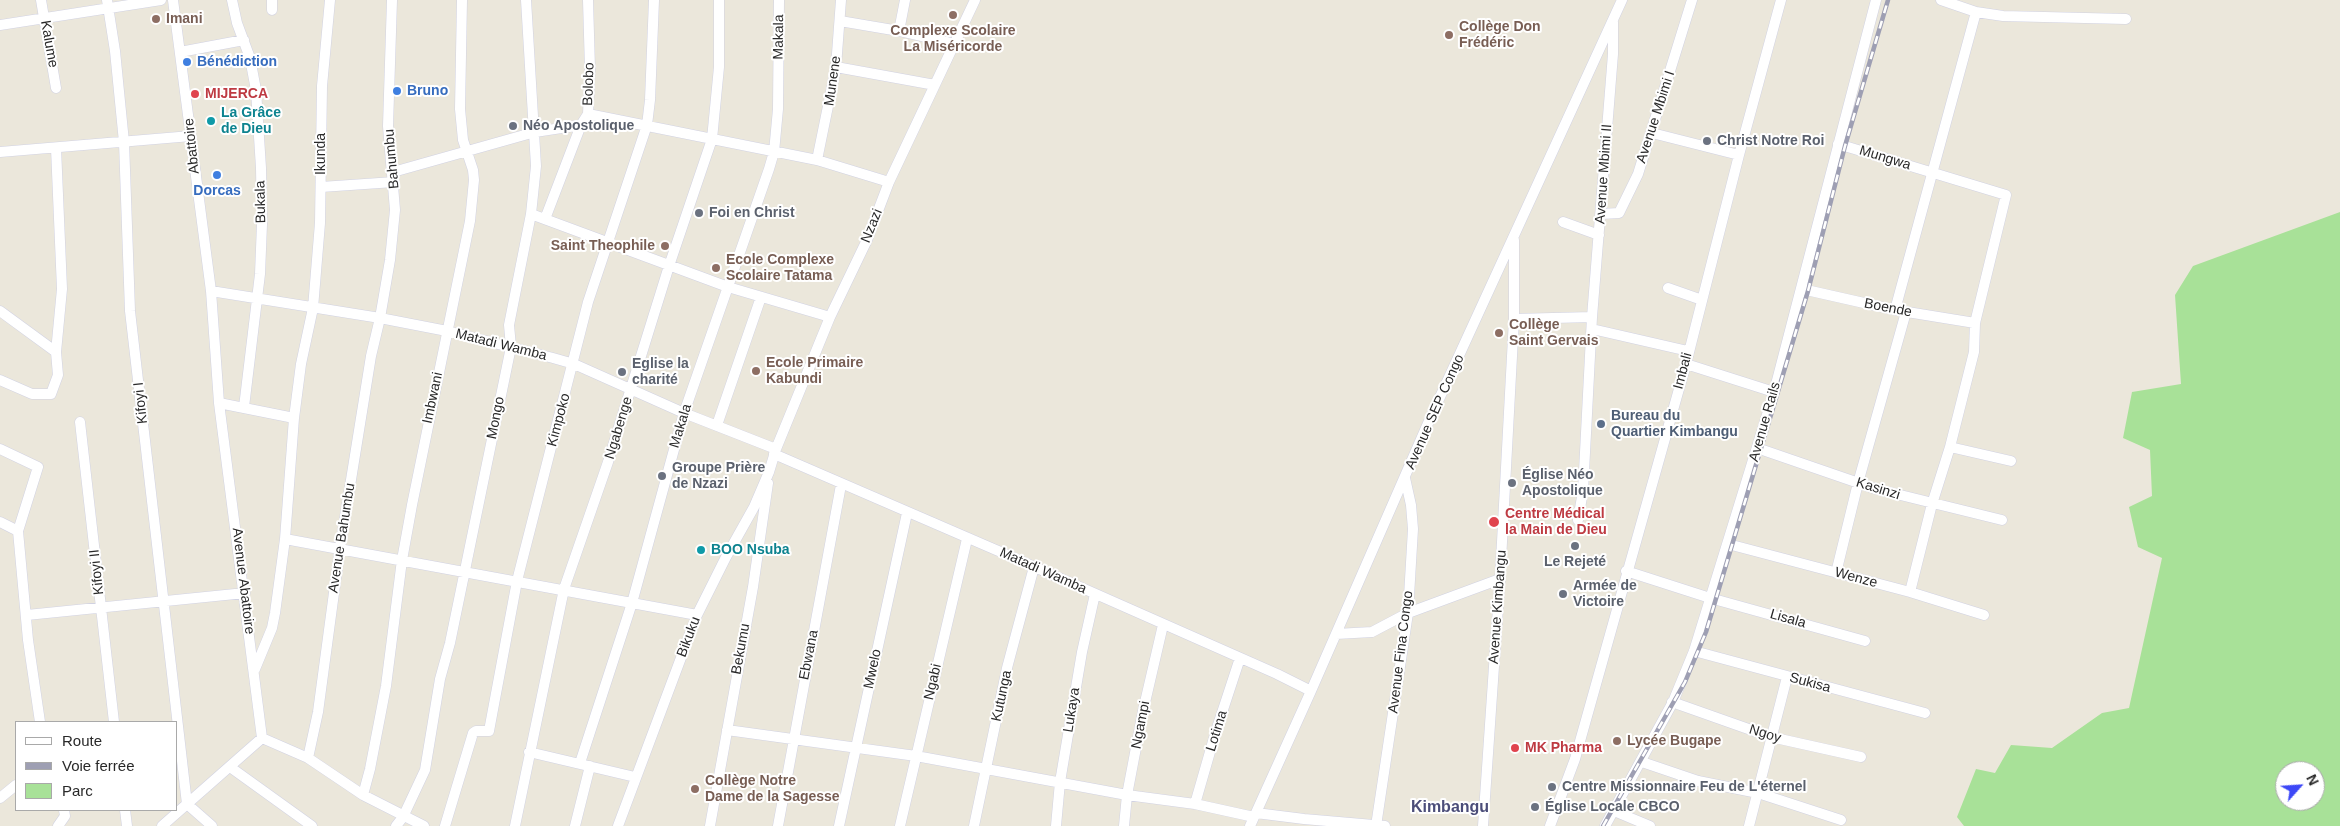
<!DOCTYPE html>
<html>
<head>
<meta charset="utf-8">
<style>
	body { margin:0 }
	#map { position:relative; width:2340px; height:826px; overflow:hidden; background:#ebe7db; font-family:Arial,sans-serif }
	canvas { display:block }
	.legend { position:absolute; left:15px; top:721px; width:162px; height:90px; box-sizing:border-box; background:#fff; border:1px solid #a9a9a9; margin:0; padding:6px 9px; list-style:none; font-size:15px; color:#292929 }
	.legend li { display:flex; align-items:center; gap:10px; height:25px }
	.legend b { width:25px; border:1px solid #a9a9a9 }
	.north { position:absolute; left:2275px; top:761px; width:50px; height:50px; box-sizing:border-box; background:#fff; border:1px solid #a9a9a9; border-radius:50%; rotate:64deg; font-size:14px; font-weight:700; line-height:20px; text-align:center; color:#292929 }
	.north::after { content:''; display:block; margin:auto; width:18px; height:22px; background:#3d48f7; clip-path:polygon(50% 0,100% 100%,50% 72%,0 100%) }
</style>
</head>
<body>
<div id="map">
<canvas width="2340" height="826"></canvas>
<ul class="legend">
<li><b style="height:6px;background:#fff"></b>Route</li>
<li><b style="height:6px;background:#9e9fb3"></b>Voie ferrée</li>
<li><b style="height:14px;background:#a8e198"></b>Parc</li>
</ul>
<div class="north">N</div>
</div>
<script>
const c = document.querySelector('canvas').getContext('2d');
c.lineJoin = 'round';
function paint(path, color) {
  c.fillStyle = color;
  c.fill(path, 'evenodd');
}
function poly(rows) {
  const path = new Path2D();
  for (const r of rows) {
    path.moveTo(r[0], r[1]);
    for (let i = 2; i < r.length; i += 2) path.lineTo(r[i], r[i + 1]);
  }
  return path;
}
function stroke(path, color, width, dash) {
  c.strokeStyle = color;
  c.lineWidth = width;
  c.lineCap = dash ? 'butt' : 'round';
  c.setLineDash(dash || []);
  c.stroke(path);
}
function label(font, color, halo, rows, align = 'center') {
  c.font = font + ' Arial,sans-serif';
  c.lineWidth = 4;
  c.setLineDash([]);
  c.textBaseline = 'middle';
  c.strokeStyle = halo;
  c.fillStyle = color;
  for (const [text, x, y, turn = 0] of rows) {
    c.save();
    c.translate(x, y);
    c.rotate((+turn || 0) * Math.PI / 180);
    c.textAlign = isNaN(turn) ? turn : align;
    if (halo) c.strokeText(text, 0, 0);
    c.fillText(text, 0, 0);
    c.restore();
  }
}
paint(poly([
	[2340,212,2340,826,1964,826,1957,817,1976,769,1995,773,2011,745,2052,748,2102,713,2129,708,2162,558,2138,547,2129,507,2152,496,2150,450,2123,438,2132,392,2181,384,2175,295,2193,266],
	[2285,771,2315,771,2315,801,2285,801]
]), '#a8e198');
const minor = poly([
	[41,0,56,88],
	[107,0,115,51,124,142,130,311,187,804,212,826],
	[232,0,237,23,250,58,256,90,261,168,262,224,260,274,244,407],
	[272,0,272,10],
	[905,0,899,31,956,44],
	[1941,0,1976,12,2003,16,2126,19],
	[840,21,899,31],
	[0,25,161,0],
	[180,52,244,40],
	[836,67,935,85],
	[588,114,817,160,889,182],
	[1652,133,1739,155],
	[1838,144,2006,195,1975,323,1974,352,1950,447,1932,504,1910,592],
	[0,152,191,136],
	[817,160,836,67,841,0],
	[393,172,535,132,581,125],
	[321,187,394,182],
	[531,214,728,287,830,317],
	[1601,214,1619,213,1638,174,1692,0],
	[545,219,581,125,588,114,590,69,588,0],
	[1563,222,1599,235],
	[1668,288,1702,300],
	[1802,289,1895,310,1975,323],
	[211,291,380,318,447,331,553,358,574,364,684,413,776,449],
	[1895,310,1976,12],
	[0,311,56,352],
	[1514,319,1592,317],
	[1592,329,1688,351],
	[1686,364,1774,392],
	[0,380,32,394,51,394,58,375,56,352,62,289,56,148],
	[219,403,294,418],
	[80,422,114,722],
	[717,425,761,297],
	[1950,447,2011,461],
	[1757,448,1876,489,2002,520],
	[0,449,38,467,18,531,28,640,40,722],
	[774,454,1003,553,1277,674,1311,691],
	[1578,520,1583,491,1592,317,1613,54,1613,22],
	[0,522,18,531],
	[285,539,697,615],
	[1728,544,1910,592,1984,615],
	[1626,571,1710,598,1865,641],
	[1836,573,1858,483,1906,312],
	[27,615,245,593],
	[1336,634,1372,632,1408,613,1500,579],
	[1694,651,1925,713],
	[255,669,272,628,275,613,285,539,294,418,301,364,313,308,320,223,322,86,330,0],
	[1672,702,1771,737,1861,757],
	[727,730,916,756,1127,795,1195,804,1254,817],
	[262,738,308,758,363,795,424,826],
	[529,752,635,777],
	[308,758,318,712,340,548,371,356,380,318,390,260,395,210,388,126,392,0],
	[1642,762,1698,781,1758,793,1841,820],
	[580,763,632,603,684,413,769,169,774,152,778,109,779,0],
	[230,767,312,826],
	[363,795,370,769,386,686,402,560,412,505,470,221,474,180,473,170,463,140,460,109,462,0],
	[0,798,16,785],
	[1195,804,1216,731,1240,658],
	[125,810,127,826],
	[1614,811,1650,826],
	[1256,813,1304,819,1385,826],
	[58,826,65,816,64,810],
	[162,826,262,738,219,403,211,291,173,0],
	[396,826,403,817,425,770,440,679,450,643,511,347,509,325,531,214,536,166,526,0],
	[445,826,473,733,476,731,489,731,517,581,588,302,647,125,650,100,654,0],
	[515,826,564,589,608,462,669,266,712,139,719,67,719,0],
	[575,826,590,766],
	[618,826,697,615,726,557,754,507,769,472,776,449,830,317,867,240,889,182,975,0],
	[710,826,753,587,768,483],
	[778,826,841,485],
	[839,826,907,513],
	[900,826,967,539],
	[974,826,1007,668,1034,567],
	[1056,826,1060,782,1082,652,1095,594],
	[1124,826,1127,795,1143,711,1163,625],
	[1250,826,1311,691,1429,421,1622,0],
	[1376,826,1408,613,1413,529,1411,505,1405,478],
	[1483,826,1500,579,1514,319,1514,240],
	[1550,826,1575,759,1686,364,1739,155,1781,0],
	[1605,826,1673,702,1694,651,1774,392,1876,0],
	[1749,826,1787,677]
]);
stroke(minor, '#d1d2e2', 11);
stroke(minor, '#fff', 10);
const rail = poly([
	[1603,826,1685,682,1706,632,1808,291,1845,146,1888,0]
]);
stroke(rail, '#9e9fb3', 4.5);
stroke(rail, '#fff', 2.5, [8]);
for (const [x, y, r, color] of [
	[953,15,5,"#8d6e63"],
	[156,19,5,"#8d6e63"],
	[1449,35,5,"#8d6e63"],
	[187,62,5,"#3f7fe0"],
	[397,91,5,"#3f7fe0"],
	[195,94,5,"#e0444e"],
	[211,121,5,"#0f9aa8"],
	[513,126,5,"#6b7280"],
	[1707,141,5,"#6b7280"],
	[217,175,5,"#3f7fe0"],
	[699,213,5,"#6b7280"],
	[665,246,5,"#8d6e63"],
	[716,268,5,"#8d6e63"],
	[1499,333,5,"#8d6e63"],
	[756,371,5,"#8d6e63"],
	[622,372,5,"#6b7280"],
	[1601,424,5,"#5c6f8a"],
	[662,476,5,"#6b7280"],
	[1512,483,5,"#6b7280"],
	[1494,522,6,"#e0444e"],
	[1575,546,5,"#6b7280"],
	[701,550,5,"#0f9aa8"],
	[1563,594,5,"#6b7280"],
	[1617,741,5,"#8d6e63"],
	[1515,748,5,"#e0444e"],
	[1552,787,5,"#6b7280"],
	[695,789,5,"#8d6e63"],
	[1535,807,5,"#6b7280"]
]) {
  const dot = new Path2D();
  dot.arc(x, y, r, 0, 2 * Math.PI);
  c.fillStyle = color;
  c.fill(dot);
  stroke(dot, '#fff', 2);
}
label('bold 14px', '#785e54', '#fff', [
	["Imani",166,19],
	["Collège Don",1459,27],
	["Frédéric",1459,43],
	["Complexe Scolaire",953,31,"center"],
	["La Miséricorde",953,47,"center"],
	["Saint Theophile",655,246,"right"],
	["Ecole Complexe",726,260],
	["Scolaire Tatama",726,276],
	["Collège",1509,325],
	["Saint Gervais",1509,341],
	["Ecole Primaire",766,363],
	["Kabundi",766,379],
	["Lycée Bugape",1627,741],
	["Collège Notre",705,781],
	["Dame de la Sagesse",705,797]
], 'left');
label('14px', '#292929', '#fff', [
	["Makala",779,37,-89],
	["Kalume",49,44,80],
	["Munene",833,81,-82],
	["Bolobo",589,84,-88],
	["Avenue Mbimi I",1656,117,-72],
	["Abattoire",192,146,-96],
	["Ikunda",321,154,-90],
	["Mungwa",1885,158,17],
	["Bahumbu",392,159,-95],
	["Avenue Mbimi II",1604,174,-86],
	["Bukala",261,202,-91],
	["Nzazi",872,226,-68],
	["Boende",1888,308,11],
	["Matadi Wamba",501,345,14],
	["Imbali",1683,371,-75],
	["Imbwani",433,398,-78],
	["Kifoyi I",141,403,-96],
	["Avenue SEP Congo",1435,412,-66],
	["Mongo",496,418,-79],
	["Kimpoko",559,420,-75],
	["Avenue Rails",1765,422,-74],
	["Makala",681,426,-73],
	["Ngabenge",619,428,-73],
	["Kasinzi",1878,489,17],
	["Avenue Bahumbu",342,538,-81],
	["Matadi Wamba",1043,571,24],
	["Kifoyi II",97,572,-96],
	["Wenze",1856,578,15],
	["Avenue Abattoire",243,581,83],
	["Avenue Kimbangu",1498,607,-86],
	["Lisala",1788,619,16],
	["Bikuku",689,637,-69],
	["Bekumu",741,649,-80],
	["Avenue Fina Congo",1401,652,-83],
	["Ebwana",809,655,-79],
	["Mwelo",873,669,-78],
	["Ngabi",933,682,-77],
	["Sukisa",1810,683,15],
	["Kutunga",1002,696,-78],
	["Lukaya",1072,710,-81],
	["Ngampi",1141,725,-79],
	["Lotima",1217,731,-73],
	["Ngoy",1765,734,17]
]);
label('bold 14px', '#366cbe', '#fff', [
	["Bénédiction",197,62],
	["Bruno",407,91],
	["Dorcas",217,191,"center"]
], 'left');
label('bold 14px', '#be3a42', '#fff', [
	["MIJERCA",205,94],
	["Centre Médical",1505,514],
	["la Main de Dieu",1505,530],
	["MK Pharma",1525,748]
], 'left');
label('bold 14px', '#0d838f', '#fff', [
	["La Grâce",221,113],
	["de Dieu",221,129],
	["BOO Nsuba",711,550]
], 'left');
label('bold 14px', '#5b616d', '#fff', [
	["Néo Apostolique",523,126],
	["Christ Notre Roi",1717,141],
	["Foi en Christ",709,213],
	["Eglise la",632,364],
	["charité",632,380],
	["Groupe Prière",672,468],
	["de Nzazi",672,484],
	["Église Néo",1522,475],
	["Apostolique",1522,491],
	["Le Rejeté",1575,562,"center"],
	["Armée de",1573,586],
	["Victoire",1573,602],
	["Centre Missionnaire Feu de L'éternel",1562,787],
	["Église Locale CBCO",1545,807]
], 'left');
label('bold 14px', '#4e5e75', '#fff', [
	["Bureau du",1611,416],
	["Quartier Kimbangu",1611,432]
], 'left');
label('bold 16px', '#4b4d79', '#fff', [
	["Kimbangu",1450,808]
]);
</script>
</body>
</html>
